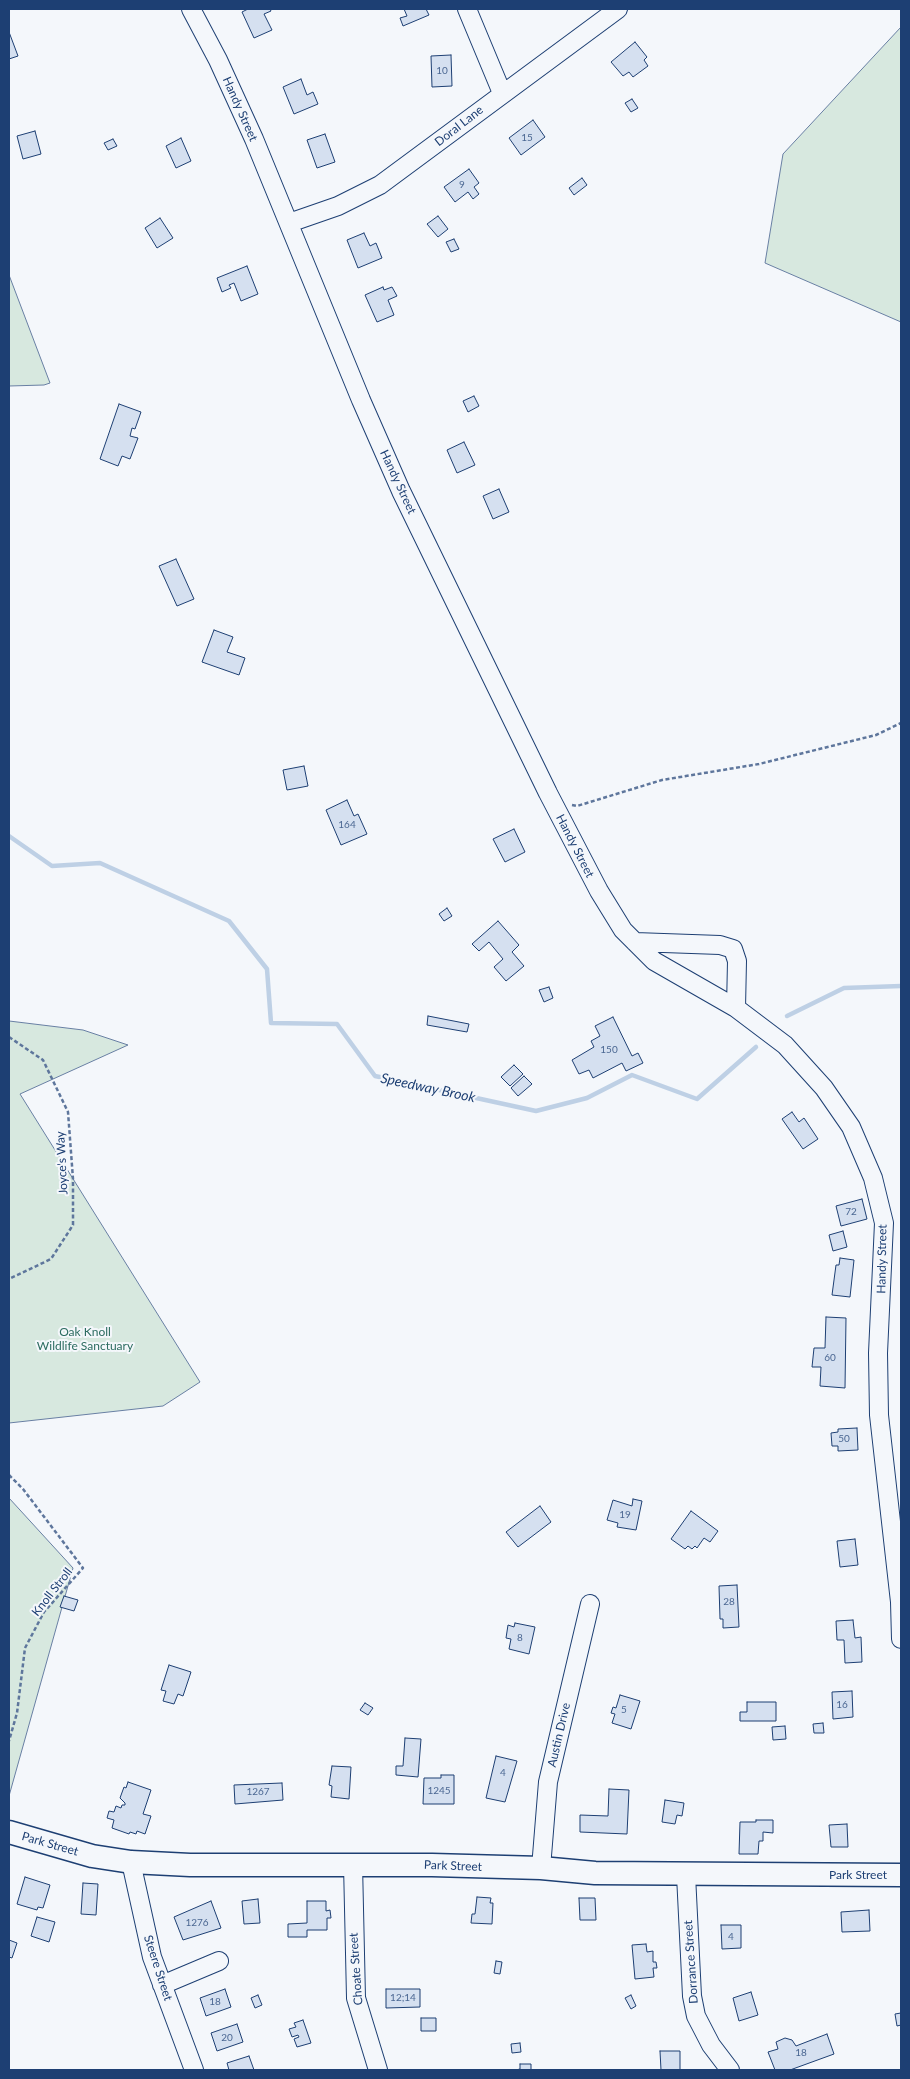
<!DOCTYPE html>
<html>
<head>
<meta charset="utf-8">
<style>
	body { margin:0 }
	#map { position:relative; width:910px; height:2079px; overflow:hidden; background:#f4f7fb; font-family:Lato,sans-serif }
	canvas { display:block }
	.frame { position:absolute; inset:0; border:10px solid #1d3f73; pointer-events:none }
</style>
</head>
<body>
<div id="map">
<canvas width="910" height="2079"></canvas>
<div class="frame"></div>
</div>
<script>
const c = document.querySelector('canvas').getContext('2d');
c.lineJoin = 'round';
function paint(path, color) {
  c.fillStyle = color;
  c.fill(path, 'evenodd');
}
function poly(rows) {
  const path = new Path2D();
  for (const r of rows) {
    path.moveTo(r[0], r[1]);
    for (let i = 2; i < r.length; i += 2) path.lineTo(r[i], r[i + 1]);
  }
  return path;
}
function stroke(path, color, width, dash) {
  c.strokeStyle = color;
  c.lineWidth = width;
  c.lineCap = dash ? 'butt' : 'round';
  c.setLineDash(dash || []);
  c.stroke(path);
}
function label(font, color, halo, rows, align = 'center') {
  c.font = font + ' Lato,sans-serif';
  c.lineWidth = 4;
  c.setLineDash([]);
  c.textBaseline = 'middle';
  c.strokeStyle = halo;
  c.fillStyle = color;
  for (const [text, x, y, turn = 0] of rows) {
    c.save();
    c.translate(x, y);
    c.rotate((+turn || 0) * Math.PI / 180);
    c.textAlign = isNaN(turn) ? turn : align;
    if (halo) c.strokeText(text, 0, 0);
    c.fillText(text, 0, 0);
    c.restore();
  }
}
const green = poly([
	[901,27,901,322,765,263,783,154,901,27],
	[9,275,50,383,44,385,9,386,9,275],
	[9,1021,83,1030,128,1045,20,1094,200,1382,163,1406,9,1423,9,1021],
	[9,1498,73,1568,9,1796,9,1498]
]);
paint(green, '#d7e8df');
stroke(green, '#687fa3', 1);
stroke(poly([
	[9,836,52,866,100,863,229,921,267,969,271,1023,337,1024,375,1076,536,1111,587,1098,632,1075,697,1099,756,1047],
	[787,1016,844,988,901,986]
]), '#bed0e5', 4.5);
const building = poly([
	[248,9,270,9,271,11,264,14,272,30,254,38,242,12,248,9],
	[404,9,426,9,429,15,403,26,400,18,407,16,404,9],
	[9,32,18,56,9,59,9,32],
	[635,42,647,57,644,60,648,66,633,77,629,72,623,76,611,62,635,42],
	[451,55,452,86,432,87,431,56,451,55],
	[301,79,307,95,313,92,318,104,294,114,283,87,301,79],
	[632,99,638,108,631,112,625,103,632,99],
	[533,120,545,137,521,155,509,138,533,120],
	[35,131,41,154,23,159,17,136,35,131],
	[325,134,335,162,317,168,307,140,325,134],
	[181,138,191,161,176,168,166,146,181,138],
	[113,139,117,146,108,150,104,143,113,139],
	[469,169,479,183,474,187,479,194,473,199,468,192,455,202,444,187,469,169],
	[582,178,587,185,574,195,569,188,582,178],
	[438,216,448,229,438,237,427,224,438,216],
	[160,218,173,238,157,248,145,228,160,218],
	[364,233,370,246,376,243,382,258,358,268,347,240,364,233],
	[454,239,459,249,451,252,446,242,454,239],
	[247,266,258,294,241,301,234,283,229,285,231,288,222,292,217,278,247,266],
	[383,287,384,290,392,287,397,296,388,300,394,315,377,322,365,295,383,287],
	[474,396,479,406,468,412,463,401,474,396],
	[119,404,141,412,135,429,132,428,130,436,138,438,130,459,122,456,118,466,100,459,119,404],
	[464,442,475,465,457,473,447,450,464,442],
	[499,489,509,512,493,519,483,496,499,489],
	[176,559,194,599,177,606,159,566,176,559],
	[214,630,233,637,227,652,245,658,239,675,202,662,214,630],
	[304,766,308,786,287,790,283,770,304,766],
	[347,800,354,816,358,814,367,834,341,845,326,810,347,800],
	[514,829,525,852,505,862,493,839,514,829],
	[447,908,452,916,444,921,439,914,447,908],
	[498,921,519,945,512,952,524,966,506,981,494,967,503,959,489,942,479,951,472,944,498,921],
	[549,987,553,998,544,1002,539,990,549,987],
	[428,1016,469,1024,467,1032,427,1025,428,1016],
	[613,1017,632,1056,638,1053,643,1063,626,1071,622,1063,593,1078,589,1070,579,1074,572,1060,594,1047,591,1041,600,1036,595,1026,613,1017],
	[514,1065,523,1074,510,1086,501,1077,514,1065],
	[524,1076,532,1084,518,1096,511,1088,524,1076],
	[792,1112,799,1122,804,1118,818,1139,803,1149,782,1119,792,1112],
	[862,1199,867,1219,841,1226,836,1206,862,1199],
	[843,1231,847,1247,833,1251,829,1235,843,1231],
	[840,1258,854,1260,850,1297,832,1295,836,1265,839,1265,840,1258],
	[826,1317,846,1318,845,1388,820,1386,821,1367,812,1367,814,1348,825,1348,826,1317],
	[857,1428,858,1450,838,1451,838,1446,832,1446,831,1433,838,1432,838,1429,857,1428],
	[633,1499,642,1501,636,1530,617,1527,618,1523,607,1520,613,1500,632,1506,633,1499],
	[540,1506,551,1522,518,1547,506,1532,540,1506],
	[691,1511,718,1531,710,1542,704,1538,697,1548,695,1546,692,1549,688,1546,685,1549,671,1539,691,1511],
	[855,1539,858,1565,840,1567,837,1541,855,1539],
	[737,1585,739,1627,723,1628,723,1619,720,1619,719,1586,737,1585],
	[64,1596,78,1600,74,1611,60,1607,64,1596],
	[853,1620,855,1638,861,1637,862,1662,845,1663,844,1640,837,1640,836,1621,853,1620],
	[515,1623,535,1627,529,1654,509,1649,511,1639,506,1638,508,1625,514,1627,515,1623],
	[169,1665,191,1672,183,1696,178,1694,174,1704,163,1701,166,1691,161,1690,169,1665],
	[852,1691,853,1717,833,1719,832,1692,852,1691],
	[620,1695,640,1701,631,1729,612,1723,615,1714,611,1713,613,1707,616,1708,620,1695],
	[747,1702,776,1702,776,1721,740,1721,740,1712,747,1712,747,1702],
	[365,1703,373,1708,368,1715,360,1710,365,1703],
	[823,1723,824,1733,814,1733,813,1724,823,1723],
	[785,1726,786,1739,773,1740,772,1727,785,1726],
	[405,1738,421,1739,418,1777,396,1775,396,1766,403,1766,405,1738],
	[496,1756,517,1761,505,1802,486,1798,496,1756],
	[332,1766,351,1767,349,1799,331,1797,332,1786,329,1785,332,1766],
	[441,1775,454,1775,454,1804,423,1804,424,1778,441,1778,441,1775],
	[128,1782,151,1790,143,1814,151,1816,145,1834,137,1831,136,1834,130,1832,129,1834,112,1828,114,1820,107,1818,109,1811,114,1812,116,1806,121,1808,122,1805,125,1805,125,1803,120,1798,124,1787,126,1788,128,1782],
	[282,1783,283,1800,235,1804,234,1785,282,1783],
	[609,1789,629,1790,627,1834,580,1832,580,1815,608,1816,609,1789],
	[665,1800,684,1803,682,1816,677,1815,675,1824,662,1822,665,1800],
	[756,1820,773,1820,773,1833,763,1832,763,1841,759,1841,758,1854,739,1854,740,1822,756,1822,756,1820],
	[847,1824,848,1847,831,1847,829,1825,847,1824],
	[25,1877,50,1885,43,1908,38,1907,37,1910,17,1904,25,1877],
	[83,1883,98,1884,96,1915,81,1914,83,1883],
	[477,1897,491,1898,490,1903,493,1903,492,1924,471,1923,472,1914,475,1914,477,1897],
	[579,1898,595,1898,596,1920,580,1920,579,1898],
	[258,1899,260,1923,244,1924,242,1901,258,1899],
	[211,1901,221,1928,183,1940,174,1917,211,1901],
	[307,1901,326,1901,326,1911,330,1910,331,1918,327,1918,327,1930,307,1930,307,1937,288,1937,288,1924,307,1923,307,1901],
	[869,1910,870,1931,842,1932,841,1912,869,1910],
	[37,1917,55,1922,49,1942,31,1936,37,1917],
	[721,1925,741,1925,741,1948,722,1949,721,1925],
	[9,1940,17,1943,12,1958,9,1957,9,1940],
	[646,1944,647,1952,653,1951,653,1962,656,1962,657,1968,653,1968,654,1977,635,1979,632,1945,646,1944],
	[496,1961,502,1962,500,1974,494,1973,496,1961],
	[225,1989,231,2007,206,2016,200,1998,225,1989],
	[386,1989,420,1989,420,2007,386,2008,386,1989],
	[751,1992,758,2015,739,2021,733,1998,751,1992],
	[258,1995,262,2005,255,2008,251,1998,258,1995],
	[631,1995,636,2006,631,2009,625,1998,631,1995],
	[901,2013,901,2025,897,2026,895,2014,901,2013],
	[421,2018,436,2018,436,2031,421,2031,421,2018],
	[303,2020,311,2043,297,2047,294,2039,299,2037,298,2035,292,2037,289,2029,296,2027,294,2023,303,2020],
	[237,2024,243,2042,217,2051,211,2033,237,2024],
	[827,2034,834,2054,790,2070,775,2070,768,2052,778,2049,776,2042,785,2038,792,2040,796,2046,827,2034],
	[520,2043,521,2052,512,2053,511,2044,520,2043],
	[660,2051,680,2051,680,2070,661,2070,660,2051],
	[249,2056,254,2070,229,2070,227,2063,249,2056],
	[520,2064,531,2064,531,2070,546,2070,516,2070,520,2069,520,2064]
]);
paint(building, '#d5e0f0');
stroke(building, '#1d3f73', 1);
const minor = poly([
	[191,9,218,60,254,139,361,400,401,491,548,793,599,891,623,930,654,961,736,1008,785,1045,824,1088,851,1127,873,1178,884,1223,878,1353,879,1415,900,1602,901,1639],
	[467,9,502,93],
	[289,223,338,206,380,185,618,9],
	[635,942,720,945,733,949,737,961,736,1008],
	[131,1862,152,1957,194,2070],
	[353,1864,356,1998,378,2070],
	[541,1868,548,1782,590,1604],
	[686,1875,692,1996,696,2016,711,2045,730,2070],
	[162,1985,219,1961]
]);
const major = poly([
	[9,1832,92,1856,131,1862,190,1865,432,1865,541,1868,595,1873,901,1875]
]);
stroke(minor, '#1d3f73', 20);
stroke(major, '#1d3f73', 25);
stroke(poly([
	[572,805,577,806,662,780,759,764,876,735,901,723],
	[9,1037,43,1060,68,1112,73,1179,73,1225,51,1259,9,1279],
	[9,1475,23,1489,83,1568,44,1612,25,1648,17,1713,9,1741]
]), '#5e769c', 2.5, [4, 2.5]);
stroke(minor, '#f4f7fb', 18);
stroke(major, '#f4f7fb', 22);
label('10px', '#4b6792', null, [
	["10",442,71],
	["15",527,138],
	["9",462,185],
	["164",347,825],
	["150",609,1050],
	["72",851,1212],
	["60",830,1358],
	["50",844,1439],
	["19",625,1515],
	["28",729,1602],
	["8",520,1638],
	["16",842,1705],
	["5",624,1710],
	["4",503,1773],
	["1245",439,1791],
	["1267",258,1792],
	["1276",197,1923],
	["4",731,1937],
	["12;14",403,1998],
	["18",215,2002],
	["20",227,2038],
	["18",801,2053]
]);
label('12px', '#1d3f73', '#f4f7fb', [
	["Handy Street",240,109,66],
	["Doral Lane",459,126,-38],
	["Handy Street",398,482,65],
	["Handy Street",575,846,63],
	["Joyce's Way",62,1163,-93],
	["Handy Street",882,1259,-89],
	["Knoll Stroll",52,1592,-52],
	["Austin Drive",559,1735,-77],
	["Park Street",50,1844,16],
	["Park Street",453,1866,2],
	["Park Street",858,1875],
	["Dorrance Street",691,1962,-94],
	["Steere Street",158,1968,72],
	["Choate Street",356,1969,-94]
]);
label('12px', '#2c6c60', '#f4f7fb', [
	["Oak Knoll",85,1332],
	["Wildlife Sanctuary",85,1346]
]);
label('italic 14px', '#1d3f73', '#f4f7fb', [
	["Speedway Brook",428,1088,12]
]);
</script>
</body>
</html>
